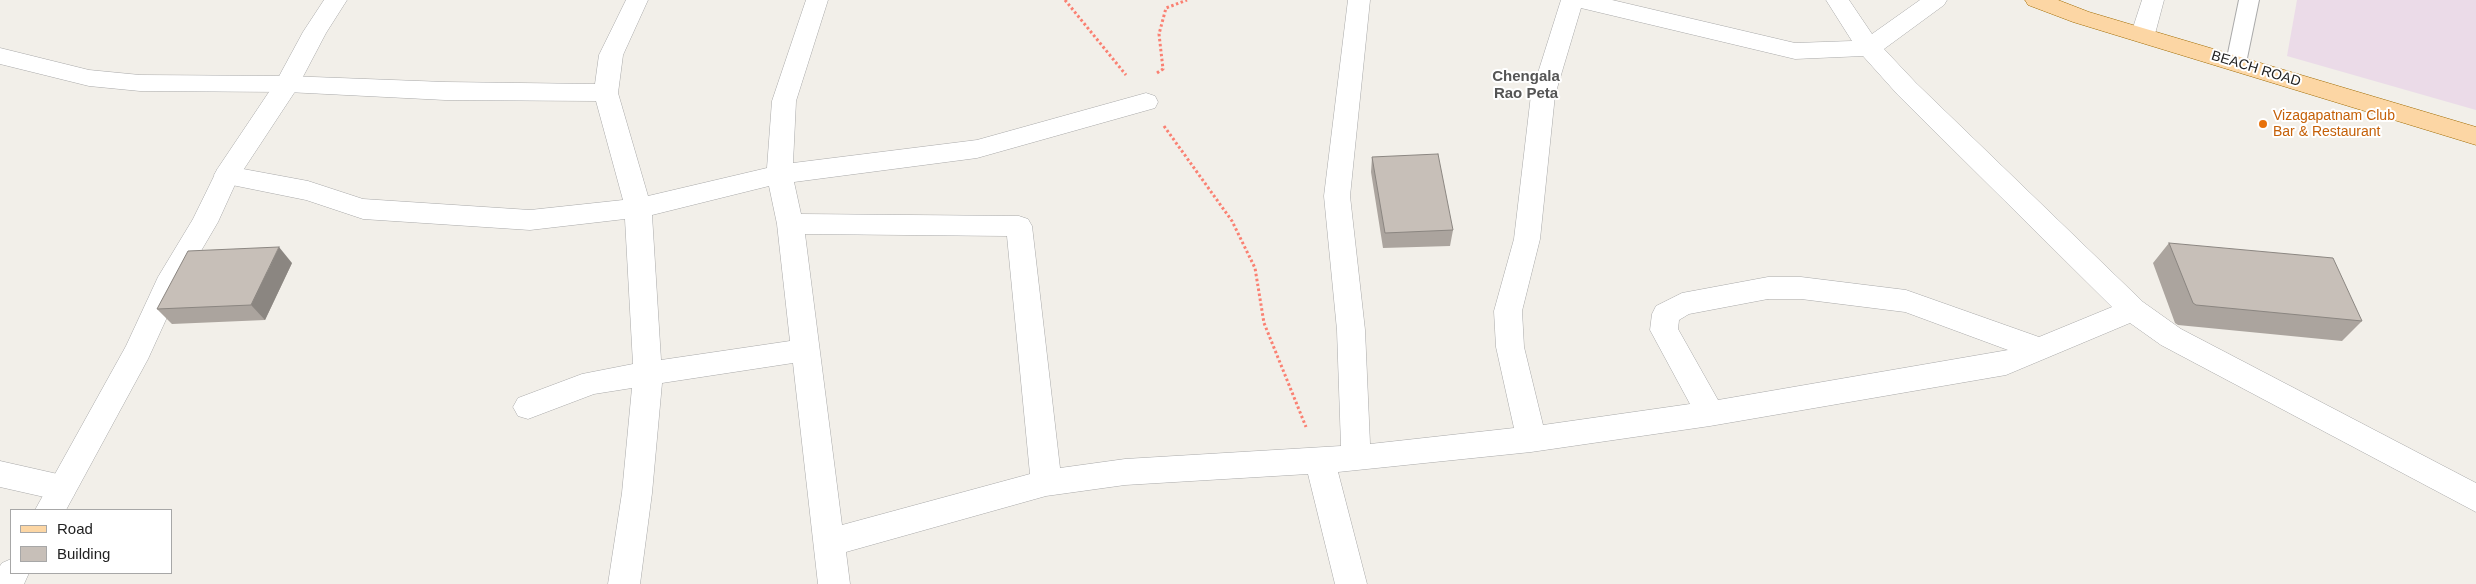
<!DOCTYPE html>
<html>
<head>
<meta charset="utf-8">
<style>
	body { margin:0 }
	#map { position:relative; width:2476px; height:584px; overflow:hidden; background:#f2efe9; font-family:Arial,sans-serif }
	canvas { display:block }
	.legend { position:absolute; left:10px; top:509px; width:162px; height:65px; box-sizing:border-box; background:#fff; border:1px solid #a7a7a7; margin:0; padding:6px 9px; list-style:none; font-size:15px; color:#222 }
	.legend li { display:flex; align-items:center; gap:10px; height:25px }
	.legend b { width:25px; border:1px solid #a7a7a7 }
</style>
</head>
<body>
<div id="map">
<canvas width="2476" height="584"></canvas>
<ul class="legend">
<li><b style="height:6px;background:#fcd6a4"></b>Road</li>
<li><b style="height:14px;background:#c7bfb8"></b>Building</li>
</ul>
</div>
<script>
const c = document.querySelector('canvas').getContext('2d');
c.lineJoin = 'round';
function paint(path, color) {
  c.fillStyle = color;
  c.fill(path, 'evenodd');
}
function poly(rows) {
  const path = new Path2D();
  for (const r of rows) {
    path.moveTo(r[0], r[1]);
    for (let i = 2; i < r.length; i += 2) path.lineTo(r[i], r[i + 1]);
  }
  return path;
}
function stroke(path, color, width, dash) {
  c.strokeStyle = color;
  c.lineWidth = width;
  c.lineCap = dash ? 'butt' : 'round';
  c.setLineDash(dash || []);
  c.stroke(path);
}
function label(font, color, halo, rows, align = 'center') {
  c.font = font + ' Arial,sans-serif';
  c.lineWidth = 4;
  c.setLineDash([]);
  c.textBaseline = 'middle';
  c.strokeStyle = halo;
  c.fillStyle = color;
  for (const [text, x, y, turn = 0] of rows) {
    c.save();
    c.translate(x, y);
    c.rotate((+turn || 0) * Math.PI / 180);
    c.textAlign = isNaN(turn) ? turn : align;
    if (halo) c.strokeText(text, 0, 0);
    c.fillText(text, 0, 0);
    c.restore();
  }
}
paint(poly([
	[2297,0,2476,0,2476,110,2287,56]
]), '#ebdbe8');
const service = poly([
	[2239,0,2259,0,2246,63,2243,68,2236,70,2229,68,2226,63,2239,0]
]);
const minor = poly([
	[626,0,648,0,623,55,618,93,648,196,767,168,772,101,806,0,828,0,796,101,793,163,977,140,1146,93,1155,96,1158,102,1155,108,977,158,794,182,801,214,1019,216,1028,219,1032,226,1060,468,1125,459,1341,446,1337,330,1324,196,1348,0,1370,0,1350,196,1365,330,1370,444,1514,428,1496,347,1494,311,1514,239,1531,95,1561,0,1612,0,1795,43,1852,41,1826,0,1849,0,1872,34,1920,0,1947,0,1944,5,1884,49,1916,83,2143,302,2181,329,2476,483,2476,512,2161,345,2130,323,2006,375,1710,426,1531,452,1338,472,1367,584,1335,584,1308,474,1125,485,1046,496,846,552,850,584,818,584,793,363,662,383,652,493,640,584,608,584,622,493,632,388,594,394,528,419,518,416,513,407,518,398,582,374,633,364,625,219,530,230,363,219,306,200,227,184,218,182,214,175,218,168,227,166,308,181,363,199,530,210,623,200,596,101,445,100,287,92,140,91,89,86,0,64,0,48,89,70,140,75,287,76,445,82,595,84,599,55,626,0],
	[1581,8,1795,59,1863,56,1898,95,2112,307,2039,337,1906,290,1801,277,1768,277,1682,293,1656,306,1652,314,1650,330,1690,404,1543,425,1524,347,1522,311,1540,239,1555,95,1581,8],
	[769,186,777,224,790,341,661,360,652,215,769,186],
	[805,234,1007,236,1030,474,842,525,805,234],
	[1768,299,1801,299,1905,312,2008,350,1718,400,1678,329,1679,320,1689,314,1768,299],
	[2142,0,2164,0,2155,34,2151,40,2143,42,2135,40,2131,34,2142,0],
	[0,461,62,475,73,479,77,488,73,497,62,501,0,487,0,461]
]);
const tertiary = poly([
	[324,0,347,0,326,33,296,90,238,178,218,222,184,280,148,359,66,510,35,510,126,346,158,277,193,219,218,168,277,80,303,32,324,0],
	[11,559,11,573,29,573,24,584,0,584,0,566,2,563,11,559]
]);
const primary = poly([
	[2025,0,2058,0,2089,12,2476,127,2476,145,2073,22,2028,5,2025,0]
]);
stroke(service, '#a9a9a9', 2);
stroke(minor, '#a9a9a9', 1);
stroke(tertiary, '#a9a9a9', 1);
stroke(primary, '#a06b00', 1);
stroke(poly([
	[1065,0,1126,75],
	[1157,73,1163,69,1159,34,1166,8,1187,0],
	[1164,126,1232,221,1255,268,1264,323,1306,427]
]), '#fa8072', 3, [2.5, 2.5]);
paint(service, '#fff');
paint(minor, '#fff');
paint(tertiary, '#fff');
paint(primary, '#fcd6a4');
paint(poly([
	[1372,157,1453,230,1450,246,1383,248,1371,172],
	[2169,243,2362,321,2342,341,2178,325,2175,323,2153,263],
	[292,263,265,320,172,324,157,309]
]), '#aba49e');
paint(poly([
	[279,247,292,263,265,320,251,305]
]), '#8b8681');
const building = poly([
	[1438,154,1453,230,1385,233,1372,157,1438,154],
	[2169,243,2333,258,2362,321,2196,305,2193,303,2169,243],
	[279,247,251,305,157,309,188,251,279,247]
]);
paint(building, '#c7bfb8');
stroke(building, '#8b8681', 1);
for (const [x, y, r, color] of [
	[2263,124,5,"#e8710a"]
]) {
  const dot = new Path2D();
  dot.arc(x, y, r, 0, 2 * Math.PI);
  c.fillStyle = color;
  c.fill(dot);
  stroke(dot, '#fff', 2);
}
label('14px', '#222', '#fff', [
	["BEACH ROAD",2256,69,17]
]);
label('14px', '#c56008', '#fff', [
	["Vizagapatnam Club",2273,116],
	["Bar & Restaurant",2273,132]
], 'left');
label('bold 15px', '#555', '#fff', [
	["Chengala",1526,77],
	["Rao Peta",1526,94]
]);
</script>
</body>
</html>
